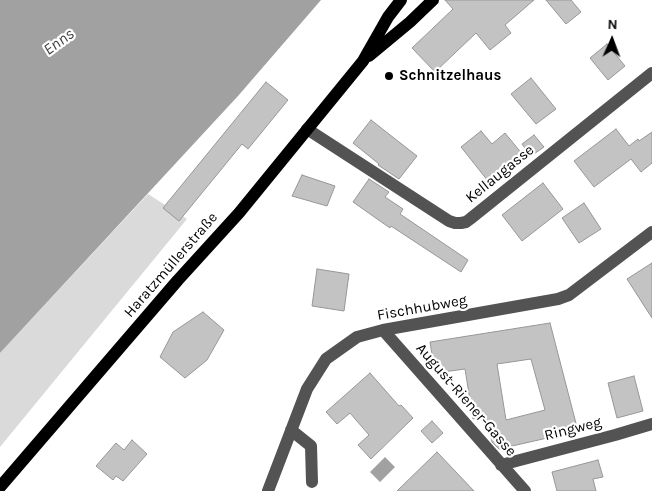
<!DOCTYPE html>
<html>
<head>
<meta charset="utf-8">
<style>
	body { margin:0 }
	#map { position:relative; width:652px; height:491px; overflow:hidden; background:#fff; font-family:Karla,sans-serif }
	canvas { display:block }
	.north { position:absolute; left:587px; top:15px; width:50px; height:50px; -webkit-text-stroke:4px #fff; paint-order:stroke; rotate:2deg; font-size:14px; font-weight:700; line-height:20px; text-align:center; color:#000 }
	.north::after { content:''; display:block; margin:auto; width:18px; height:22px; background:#000; clip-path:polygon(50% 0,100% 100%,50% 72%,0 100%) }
</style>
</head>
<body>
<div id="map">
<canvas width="652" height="491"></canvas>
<div class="north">N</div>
</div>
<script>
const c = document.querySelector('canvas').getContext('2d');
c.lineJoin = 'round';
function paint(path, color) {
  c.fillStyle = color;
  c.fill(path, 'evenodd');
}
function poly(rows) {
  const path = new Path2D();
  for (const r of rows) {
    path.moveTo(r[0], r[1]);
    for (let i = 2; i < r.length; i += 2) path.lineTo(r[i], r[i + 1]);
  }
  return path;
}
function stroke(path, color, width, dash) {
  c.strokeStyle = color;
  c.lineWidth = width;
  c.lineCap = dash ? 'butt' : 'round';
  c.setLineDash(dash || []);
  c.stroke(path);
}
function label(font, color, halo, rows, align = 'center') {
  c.font = font + ' Karla,sans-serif';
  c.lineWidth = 4.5;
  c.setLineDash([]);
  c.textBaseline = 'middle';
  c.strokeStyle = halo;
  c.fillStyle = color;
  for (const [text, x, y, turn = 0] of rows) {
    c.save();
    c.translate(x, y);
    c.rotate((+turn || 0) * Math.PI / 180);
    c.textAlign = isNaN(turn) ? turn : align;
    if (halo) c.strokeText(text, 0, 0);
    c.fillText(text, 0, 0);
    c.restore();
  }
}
paint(poly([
	[148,194,187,219,0,447,0,353]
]), '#dadada');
paint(poly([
	[0,0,321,0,238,96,0,353],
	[385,457,395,467,380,482,370,472]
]), '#a1a1a1');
const building = poly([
	[445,0,534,0,505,25,511,33,490,50,476,33,435,72,412,48,453,9,445,0],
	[546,0,571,0,581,12,566,24,546,0],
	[607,44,625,66,608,80,590,58,607,44],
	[531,78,556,109,536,124,511,94,531,78],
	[266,82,288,100,248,149,242,144,179,221,163,208,266,82],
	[371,120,417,156,399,179,378,165,379,164,353,143,371,120],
	[616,129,629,146,638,139,639,141,652,132,652,163,641,172,631,159,594,187,574,161,616,129],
	[481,131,492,144,505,133,523,155,512,165,511,163,488,181,461,147,481,131],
	[534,135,544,147,531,156,522,144,534,135],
	[302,175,335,186,327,206,292,196,302,175],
	[369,179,389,192,385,197,403,209,400,214,468,260,461,272,391,226,390,228,353,202,369,179],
	[543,183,563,209,522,241,502,215,543,183],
	[584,203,601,229,579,243,562,218,584,203],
	[652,263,652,318,627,279,652,263],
	[317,269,349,274,344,311,312,306,317,269],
	[203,312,224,330,207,360,185,378,160,357,173,332,203,312],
	[550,323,578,431,499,449,492,442,486,417,473,419,465,369,435,373,430,342,550,323],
	[531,359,545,410,506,420,497,364,531,359],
	[370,373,399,406,401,405,413,418,371,459,358,445,369,435,350,413,337,424,326,412,370,373],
	[634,376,643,411,617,418,608,383,634,376],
	[432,421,443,433,432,443,421,431,432,421],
	[132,440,147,454,123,481,116,476,113,480,96,466,116,443,124,450,132,440],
	[437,452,474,491,397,491,437,452],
	[598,460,603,477,593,479,596,491,557,491,552,472,598,460]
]);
paint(building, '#c3c3c3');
stroke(building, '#979797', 1);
stroke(poly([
	[307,129,449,221,455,223,461,223,466,222,470,219,652,73],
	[383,330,525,491],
	[291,430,311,446,312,482],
	[501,465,615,435,652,424],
	[268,491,307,389,326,359,357,337,383,330,558,299,569,295,652,232]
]), '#535353', 12);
stroke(poly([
	[369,56,410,22,433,0],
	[0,487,178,280,239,213,363,61,388,17,401,0]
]), '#000', 12);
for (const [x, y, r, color] of [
	[389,76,5,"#000"]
]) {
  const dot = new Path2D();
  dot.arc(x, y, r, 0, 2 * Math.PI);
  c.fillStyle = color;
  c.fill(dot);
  stroke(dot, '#fff', 2);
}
label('bold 15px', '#000', '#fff', [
	["Schnitzelhaus",399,76]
], 'left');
label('15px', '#000', '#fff', [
	["Kellaugasse",500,174,-39],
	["Haratzmüllerstraße",171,265,-49],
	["Fischhubweg",422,308,-10],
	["August-Riener-Gasse",466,400,49],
	["Ringweg",573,429,-14]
]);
label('italic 16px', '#424242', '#fff', [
	["Enns",59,42,-36]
]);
</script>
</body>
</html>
